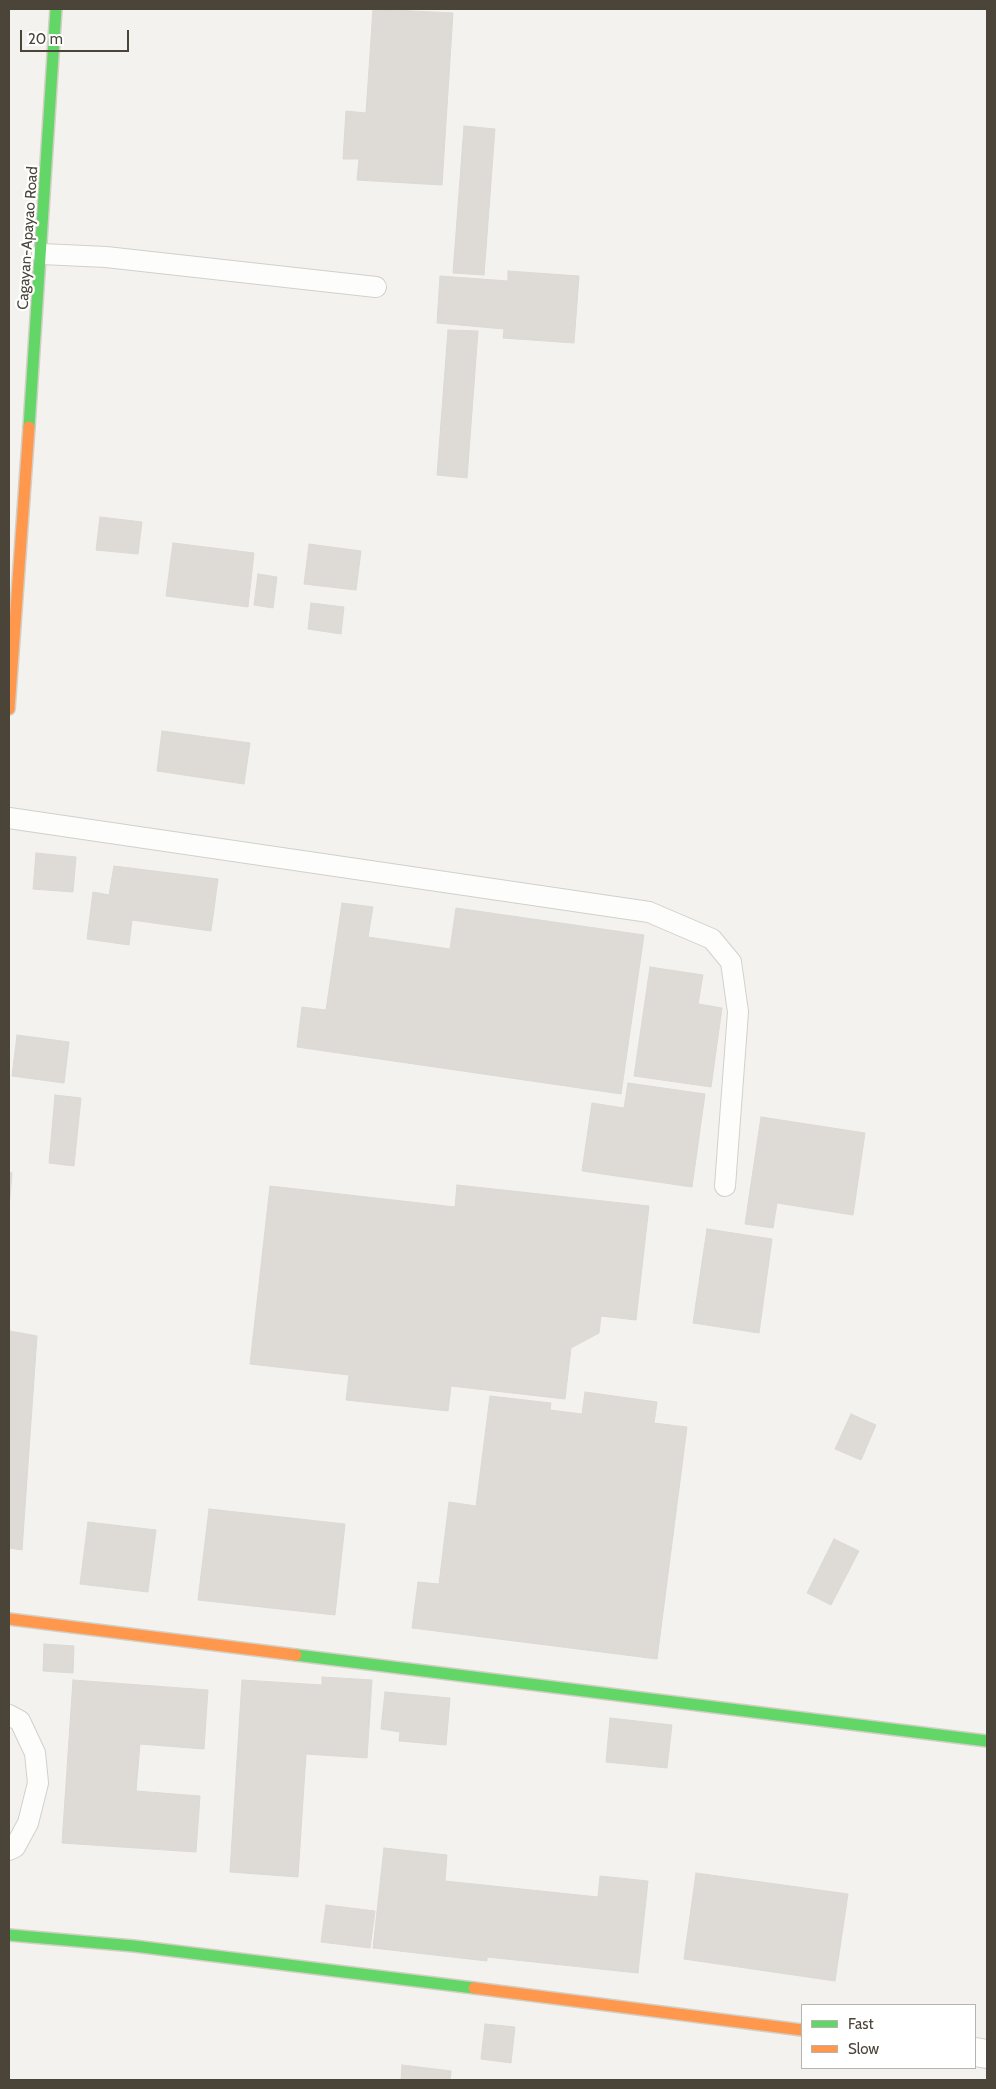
<!DOCTYPE html>
<html>
<head>
<meta charset="utf-8">
<style>
	body { margin:0 }
	#map { position:relative; width:996px; height:2089px; overflow:hidden; background:#f4f2ee; font-family:Cabin,sans-serif }
	canvas { display:block }
	.frame { position:absolute; inset:0; border:10px solid #4b4439; pointer-events:none }
	.legend { position:absolute; left:801px; top:2004px; width:175px; height:65px; box-sizing:border-box; background:#fff; border:1px solid #b7b4b0; margin:0; padding:6px 9px; list-style:none; font-size:15px; color:#4b4439 }
	.legend li { display:flex; align-items:center; gap:10px; height:25px }
	.legend b { width:25px; border:1px solid #b7b4b0 }
	.scale { position:absolute; left:20px; top:30px; width:109px; height:22px; box-sizing:border-box; border:2px solid #4b4439; border-top:0; padding-left:6px; font-size:15px; line-height:18px; white-space:nowrap; color:#4b4439; -webkit-text-stroke:4px #fff; paint-order:stroke }
</style>
</head>
<body>
<div id="map">
<canvas width="996" height="2089"></canvas>
<div class="frame"></div>
<ul class="legend">
<li><b style="height:6px;background:#63d668"></b>Fast</li>
<li><b style="height:6px;background:#ff974d"></b>Slow</li>
</ul>
<div class="scale">20 m</div>
</div>
<script>
const c = document.querySelector('canvas').getContext('2d');
c.lineJoin = 'round';
function paint(path, color) {
  c.fillStyle = color;
  c.fill(path, 'evenodd');
}
function poly(rows) {
  const path = new Path2D();
  for (const r of rows) {
    path.moveTo(r[0], r[1]);
    for (let i = 2; i < r.length; i += 2) path.lineTo(r[i], r[i + 1]);
  }
  return path;
}
function stroke(path, color, width, dash) {
  c.strokeStyle = color;
  c.lineWidth = width;
  c.lineCap = dash ? 'butt' : 'round';
  c.setLineDash(dash || []);
  c.stroke(path);
}
function label(font, color, halo, rows, align = 'center') {
  c.font = font + ' Cabin,sans-serif';
  c.lineWidth = 4.5;
  c.setLineDash([]);
  c.textBaseline = 'middle';
  c.strokeStyle = halo;
  c.fillStyle = color;
  for (const [text, x, y, turn = 0] of rows) {
    c.save();
    c.translate(x, y);
    c.rotate((+turn || 0) * Math.PI / 180);
    c.textAlign = isNaN(turn) ? turn : align;
    if (halo) c.strokeText(text, 0, 0);
    c.fillText(text, 0, 0);
    c.restore();
  }
}
const building = poly([
	[373,9,453,13,442,185,357,180,359,159,343,159,346,111,366,113,373,9],
	[464,126,495,129,484,275,453,273,464,126],
	[508,271,579,276,574,343,503,338,504,329,437,323,440,276,508,281,508,271],
	[448,330,478,331,467,478,437,475,448,330],
	[100,517,142,522,138,554,96,550,100,517],
	[173,543,254,553,248,607,166,596,173,543],
	[309,544,361,551,356,590,304,584,309,544],
	[258,574,277,577,273,608,254,605,258,574],
	[311,603,344,607,341,634,308,629,311,603],
	[162,731,250,743,244,784,157,771,162,731],
	[36,853,76,857,73,892,33,889,36,853],
	[114,866,218,879,211,931,132,920,129,945,87,939,93,892,109,895,114,866],
	[342,903,373,907,368,937,450,949,456,908,644,935,621,1094,297,1047,302,1007,326,1010,342,903],
	[650,967,703,975,698,1004,722,1008,711,1087,634,1076,650,967],
	[17,1035,69,1042,64,1083,12,1076,17,1035],
	[628,1083,705,1094,692,1187,582,1171,592,1103,624,1108,628,1083],
	[55,1095,81,1098,74,1166,49,1163,55,1095],
	[761,1117,865,1133,853,1215,777,1203,773,1228,745,1224,761,1117],
	[9,1172,12,1173,9,1209,9,1172],
	[457,1185,649,1206,636,1320,601,1316,599,1333,571,1348,565,1399,451,1386,448,1411,346,1400,349,1375,250,1364,270,1186,455,1207,457,1185],
	[707,1229,772,1239,759,1333,693,1323,707,1229],
	[10,1331,37,1336,22,1550,9,1548,10,1331],
	[585,1392,657,1402,654,1423,687,1427,657,1659,412,1628,418,1582,439,1584,449,1502,476,1506,490,1396,551,1403,550,1410,582,1414,585,1392],
	[851,1414,876,1425,861,1460,835,1449,851,1414],
	[209,1509,345,1524,335,1615,198,1600,209,1509],
	[88,1522,156,1530,148,1592,80,1584,88,1522],
	[834,1539,859,1551,831,1605,807,1593,834,1539],
	[44,1644,74,1646,73,1673,43,1671,44,1644],
	[322,1677,372,1680,367,1758,306,1754,298,1877,230,1872,242,1680,322,1685,322,1677],
	[73,1680,208,1690,204,1749,140,1744,136,1791,200,1796,196,1852,62,1843,73,1680],
	[385,1692,450,1698,446,1745,399,1741,400,1732,381,1729,385,1692],
	[610,1718,672,1725,667,1768,606,1762,610,1718],
	[384,1848,447,1855,445,1881,598,1897,600,1876,648,1881,638,1973,487,1957,487,1961,373,1948,384,1848],
	[696,1873,848,1894,835,1981,684,1959,696,1873],
	[326,1905,375,1911,370,1948,321,1942,326,1905],
	[485,2024,515,2027,511,2063,481,2059,485,2024],
	[402,2065,451,2071,450,2080,401,2080,402,2065]
]);
paint(building, '#dedbd6');
stroke(building, '#dcd9d4', 1);
const lane = poly([
	[42,254,106,257,376,287],
	[9,818,649,912,712,939,731,962,738,1012,725,1186],
	[9,1715,20,1721,35,1753,38,1783,28,1823,15,1847,9,1850]
]);
const street = poly([
	[975,2052,987,2054]
]);
const fast = poly([
	[29,427,56,9],
	[296,1655,987,1741],
	[9,1935,134,1946,474,1988]
]);
const slow = poly([
	[9,709,29,427],
	[9,1619,296,1655],
	[474,1988,802,2030]
]);
stroke(lane, '#d2d0cb', 22);
stroke(street, '#d2d0cb', 30);
stroke(fast, '#d3cfc5', 14);
stroke(slow, '#d3cfc5', 14);
stroke(lane, '#fdfdfc', 20);
stroke(street, '#fdfdfc', 28);
stroke(fast, '#63d668', 11);
stroke(slow, '#ff974d', 11);
label('15px', '#4b4439', '#fff', [
	["Cagayan-Apayao Road",28,238,-86]
]);
</script>
</body>
</html>
